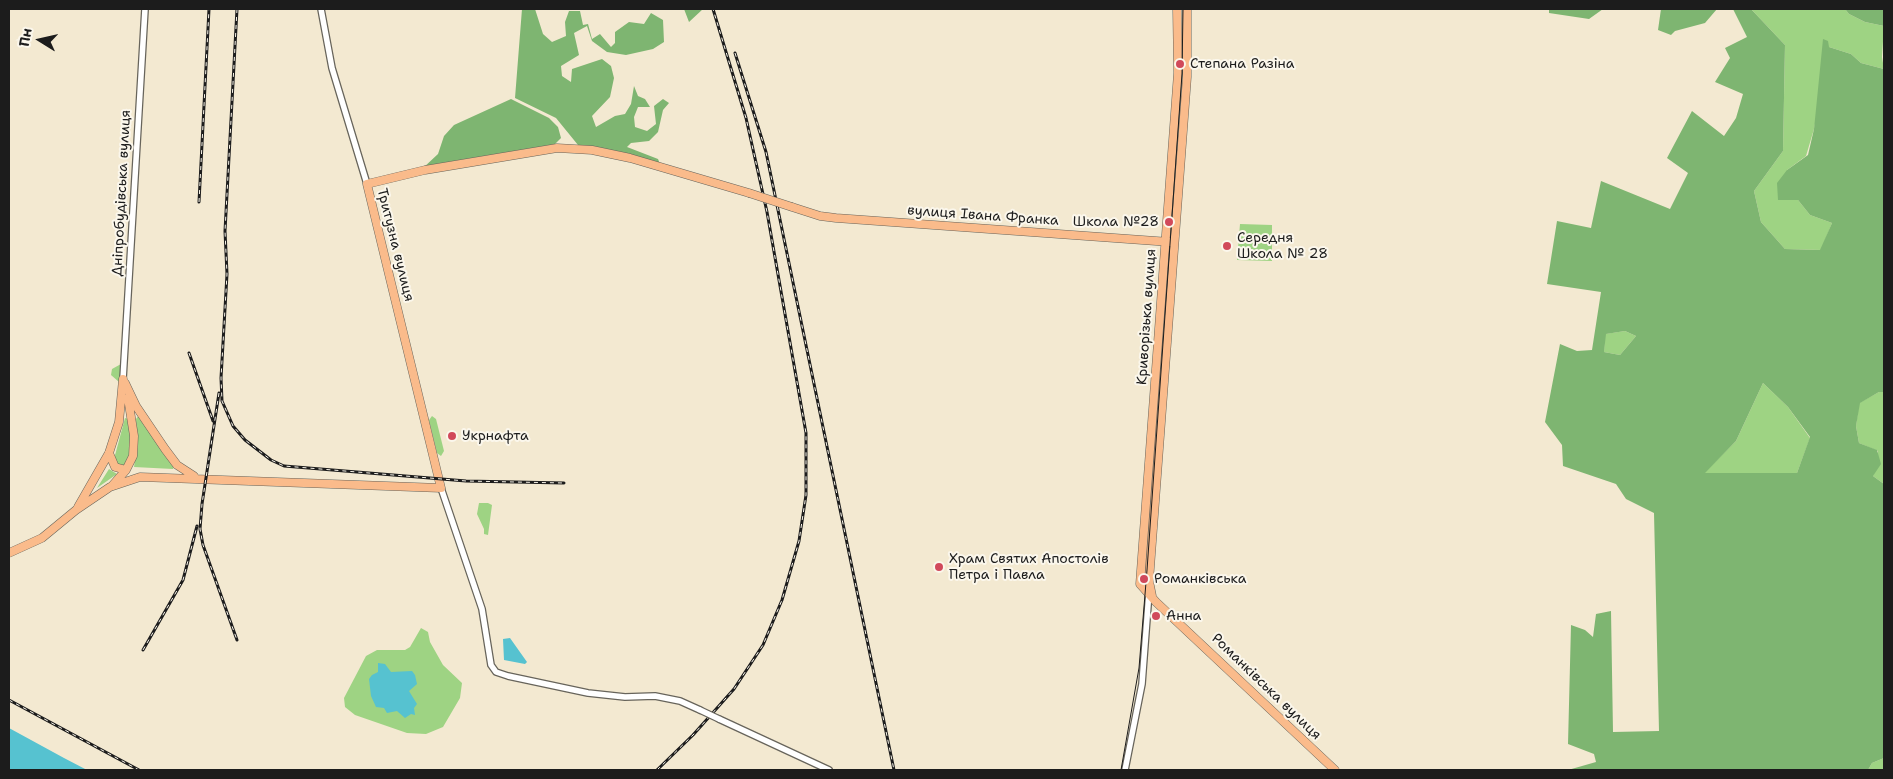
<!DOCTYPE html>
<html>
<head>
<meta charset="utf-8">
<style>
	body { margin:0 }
	#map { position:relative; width:1893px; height:779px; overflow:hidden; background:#f3e9d1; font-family:"Shantell Sans",sans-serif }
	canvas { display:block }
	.frame { position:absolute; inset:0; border:10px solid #1c1c1c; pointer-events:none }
	.north { position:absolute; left:15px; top:15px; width:50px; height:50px; -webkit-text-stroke:4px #fbf7ec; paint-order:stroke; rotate:280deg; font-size:14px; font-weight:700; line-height:20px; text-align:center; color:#1c1c1c }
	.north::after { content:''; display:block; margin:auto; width:18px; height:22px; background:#1c1c1c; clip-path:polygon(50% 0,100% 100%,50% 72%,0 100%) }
</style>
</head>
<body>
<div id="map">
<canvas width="1893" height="779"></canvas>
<div class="frame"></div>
<div class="north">Пн</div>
</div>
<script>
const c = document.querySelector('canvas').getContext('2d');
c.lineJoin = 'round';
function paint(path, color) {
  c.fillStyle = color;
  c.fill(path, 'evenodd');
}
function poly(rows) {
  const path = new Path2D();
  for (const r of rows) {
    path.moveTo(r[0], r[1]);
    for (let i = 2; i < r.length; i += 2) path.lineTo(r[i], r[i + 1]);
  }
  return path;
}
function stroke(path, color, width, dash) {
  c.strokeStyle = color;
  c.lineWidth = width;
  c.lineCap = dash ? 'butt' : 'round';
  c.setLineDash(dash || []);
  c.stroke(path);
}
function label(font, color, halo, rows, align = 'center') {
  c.font = font + ' "Shantell Sans",sans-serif';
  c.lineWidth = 4;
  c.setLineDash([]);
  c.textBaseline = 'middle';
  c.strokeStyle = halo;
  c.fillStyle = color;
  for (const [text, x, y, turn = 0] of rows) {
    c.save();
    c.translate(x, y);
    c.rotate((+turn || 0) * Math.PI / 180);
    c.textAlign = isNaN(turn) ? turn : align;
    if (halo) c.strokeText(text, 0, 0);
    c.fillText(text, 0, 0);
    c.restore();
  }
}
paint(poly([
	[1751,9,1845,9,1849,14,1865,22,1884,26,1882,57,1884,69,1861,63,1851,54,1829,47,1814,129,1806,156,1787,170,1798,200,1810,215,1832,223,1821,250,1785,249,1761,222,1754,191,1783,151,1785,45],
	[1240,224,1272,225,1272,261,1237,260],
	[1625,331,1636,336,1620,355,1604,352,1605,334],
	[121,364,121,381,119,382,111,375,112,369],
	[1763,383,1788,407,1810,438,1797,473,1704,473,1736,441],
	[1879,392,1884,392,1884,484,1873,476,1878,451,1859,443,1856,426,1859,403],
	[139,415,174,466,173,469,134,467,137,447,136,419],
	[432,416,436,419,444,451,441,456,437,453,429,420],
	[125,418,128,419,131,439,129,458,124,467,116,465,114,459],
	[109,469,117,474,97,488],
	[479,503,488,503,492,505,488,535,484,534,484,529,477,514],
	[421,628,428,632,430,642,443,665,462,683,460,698,443,727,426,734,407,733,355,715,345,707,344,698,366,656,377,650,405,650,410,647],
	[1884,758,1884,770,1868,770,1872,763]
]), '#9ed383');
paint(poly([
	[522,9,535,9,543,34,552,42,566,36,565,22,569,11,580,11,583,25,588,24,592,39,600,34,611,47,615,43,615,32,629,22,644,24,651,13,663,20,664,42,653,49,626,55,607,52,592,41,587,26,574,33,579,55,561,66,562,76,571,82,572,69,602,59,611,66,614,78,610,97,592,116,596,127,615,116,625,114,631,104,634,86,638,96,645,99,650,107,638,107,634,117,635,127,647,131,656,124,654,106,663,99,669,103,663,110,658,132,649,141,631,143,627,147,658,159,660,164,578,145,556,118,515,98],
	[684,9,703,9,689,22],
	[1549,9,1603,9,1589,19,1549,13],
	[1661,9,1717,9,1705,23,1675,31,1671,35,1658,30],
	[1733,9,1751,9,1785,45,1783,151,1754,191,1761,222,1785,249,1820,250,1832,223,1810,215,1798,200,1778,200,1777,183,1787,170,1808,155,1814,129,1823,39,1828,41,1829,47,1851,54,1861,63,1884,69,1884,392,1879,392,1860,403,1856,426,1859,443,1877,450,1881,464,1873,476,1884,484,1884,758,1872,763,1868,770,1568,770,1596,762,1594,754,1568,744,1571,625,1585,630,1593,637,1596,614,1611,611,1613,732,1659,731,1654,513,1626,499,1616,484,1563,466,1562,445,1545,422,1560,344,1577,351,1592,350,1601,292,1547,284,1557,221,1591,228,1601,181,1670,209,1688,173,1667,158,1692,111,1724,136,1736,118,1743,94,1715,82,1730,58,1725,48,1747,37],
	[1625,331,1636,336,1620,355,1604,352,1606,334],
	[1763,383,1788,407,1810,437,1797,473,1705,473,1736,441],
	[1845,9,1884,9,1884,26,1865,22,1849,14],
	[511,99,549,118,558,127,561,138,553,146,423,168,438,154,444,136,454,125]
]), '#7eb571');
paint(poly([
	[510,638,527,662,525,664,504,660,503,639],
	[378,663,385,664,391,672,412,671,415,675,417,684,409,691,417,704,414,708,415,715,411,714,405,718,397,711,387,713,384,708,376,707,371,696,369,679,372,675,378,672],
	[9,728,64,758,87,770,9,770]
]), '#56c2d0');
const minor = poly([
	[321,9,332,68,367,184],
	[123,379,145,9],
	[441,488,482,609,491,665,496,672,508,676,588,693,625,697,655,696,680,701,700,710],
	[719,719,829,770],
	[1125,770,1142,684,1149,592]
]);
const major = poly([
	[1177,9,1178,73,1140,584,1156,602,1335,770],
	[792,207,820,216,836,218,1170,242],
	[125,383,136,406,165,449,177,465,194,476],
	[109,453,115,467,126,470],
	[112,486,126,470,133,456,134,436,128,398],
	[78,507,109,453,119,422,123,379],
	[9,553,42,538,76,510,110,487,140,477,441,488,367,184,425,170,557,148,592,150,630,158,749,193],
	[1152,596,1149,581,1187,77,1187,9]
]);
stroke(minor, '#67645b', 8);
stroke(major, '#67645b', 9);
stroke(minor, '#fff', 5.5);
stroke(major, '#fabb8b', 8);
stroke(poly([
	[1121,770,1139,668,1147,570,1182,74,1183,9]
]), '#1c1c1c', 1);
const rail = poly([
	[237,9,225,231,227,274,221,378,222,401,233,426,245,440,271,460,284,466,466,481,564,483],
	[735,53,766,152,894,770],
	[199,202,209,9],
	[189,353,213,421],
	[219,393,202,504,200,529,203,545,237,640],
	[143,650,183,580,197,526],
	[9,700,139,770],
	[657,770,693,735,734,689,763,645,782,600,799,541,806,495,806,433,767,212,746,118,713,9]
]);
stroke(rail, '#1c1c1c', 3);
stroke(rail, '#fbf7ec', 1, [4]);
const minorBridge = poly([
	[700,710,719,719]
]);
const majorBridge = poly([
	[749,193,792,207]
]);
stroke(minorBridge, '#67645b', 8, []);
stroke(majorBridge, '#67645b', 9, []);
stroke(minorBridge, '#fff', 5.5);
stroke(majorBridge, '#fabb8b', 8);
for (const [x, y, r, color] of [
	[1180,64,5,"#d1495b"],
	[1169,222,5,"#d1495b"],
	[1227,246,5,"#d1495b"],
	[452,436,5,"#d1495b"],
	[939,567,5,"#d1495b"],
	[1144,579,5,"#d1495b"],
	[1156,616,5,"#d1495b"]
]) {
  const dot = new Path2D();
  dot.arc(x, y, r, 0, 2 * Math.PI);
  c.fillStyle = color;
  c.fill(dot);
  stroke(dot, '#fbf7ec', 2);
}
label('14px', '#1c1c1c', '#fbf7ec', [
	["Степана Разіна",1190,64],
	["Школа №28",1159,222,"right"],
	["Середня",1237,238],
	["Школа № 28",1237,254],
	["Укрнафта",462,436],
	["Храм Святих Апостолів",949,559],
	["Петра і Павла",949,575],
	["Романківська",1154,579],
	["Анна",1166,616]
], 'left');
label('14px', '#1c1c1c', '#fbf7ec', [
	["Дніпробудівська вулиця",122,193,-87],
	["вулиця Івана Франка",983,216,4],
	["Тритузна вулиця",395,245,76],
	["Криворізька вулиця",1147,317,-86],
	["Романківська вулиця",1266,687,44]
]);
</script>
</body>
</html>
